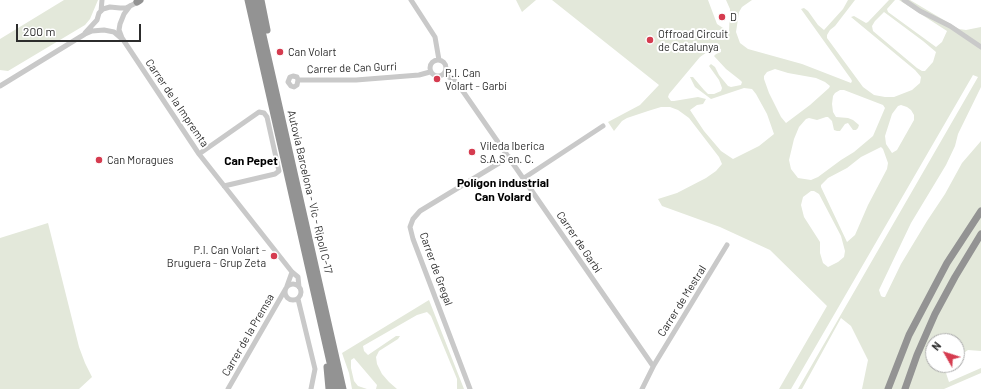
<!DOCTYPE html>
<html>
<head>
<meta charset="utf-8">
<style>
	body { margin:0 }
	#map { position:relative; width:981px; height:389px; overflow:hidden; background:#fff; font-family:Barlow,sans-serif }
	canvas { display:block }
	.north { position:absolute; left:925px; top:333px; width:40px; height:40px; box-sizing:border-box; background:#fff; border:1px solid #ababab; border-radius:50%; rotate:309deg; font-size:11px; font-weight:700; line-height:16px; text-align:center; color:#2c2c2c }
	.north::after { content:''; display:block; margin:auto; width:14px; height:18px; background:#d53b4f; clip-path:polygon(50% 0,100% 100%,50% 72%,0 100%) }
	.scale { position:absolute; left:16px; top:24px; width:125px; height:18px; box-sizing:border-box; border:2px solid #2c2c2c; border-top:0; padding-left:5px; font-size:12px; line-height:14px; white-space:nowrap; color:#2c2c2c; -webkit-text-stroke:3px #fff; paint-order:stroke }
</style>
</head>
<body>
<div id="map">
<canvas width="981" height="389"></canvas>
<div class="north">N</div>
<div class="scale">200 m</div>
</div>
<script>
const c = document.querySelector('canvas').getContext('2d');
c.lineJoin = 'round';
function paint(path, color) {
  c.fillStyle = color;
  c.fill(path, 'evenodd');
}
function poly(rows) {
  const path = new Path2D();
  for (const r of rows) {
    if (r.length === 3) {
      path.moveTo(r[0] + r[2], r[1]);
      path.arc(r[0], r[1], r[2], 0, 2 * Math.PI);
      continue;
    }
    path.moveTo(r[0], r[1]);
    for (let i = 2; i < r.length; i += 2) path.lineTo(r[i], r[i + 1]);
  }
  return path;
}
function stroke(path, color, width, dash) {
  c.strokeStyle = color;
  c.lineWidth = width;
  c.lineCap = dash ? 'butt' : 'round';
  c.setLineDash(dash || []);
  c.stroke(path);
}
function label(font, color, halo, rows, align = 'center') {
  c.font = font + ' Barlow,sans-serif';
  c.lineWidth = 4;
  c.setLineDash([]);
  c.textBaseline = 'middle';
  c.strokeStyle = halo;
  c.fillStyle = color;
  for (const [text, x, y, turn = 0] of rows) {
    c.save();
    c.translate(x, y);
    c.rotate((+turn || 0) * Math.PI / 180);
    c.textAlign = isNaN(turn) ? turn : align;
    if (halo) c.strokeText(text, 0, 0);
    c.fillText(text, 0, 0);
    c.restore();
  }
}
paint(poly([
	[64,0,98,0,90,19,85,25,8,71,0,70,0,39],
	[516,0,536,0,522,12],
	[552,0,708,0,717,24,729,32,730,9,726,0,752,0,742,7,739,12,736,32,740,43,748,49,802,64,851,83,852,81,851,79,801,9,804,8,808,11,818,25,824,30,843,9,848,0,855,0,835,26,830,30,827,35,827,38,863,87,874,95,885,97,894,97,912,90,920,83,921,77,915,70,851,17,854,16,866,23,868,22,889,0,895,0,887,9,888,12,936,47,942,42,947,31,899,0,910,0,959,29,966,30,981,27,981,87,958,134,955,146,946,165,911,223,879,290,881,296,883,297,885,297,901,264,927,221,945,194,962,163,981,141,981,351,968,350,957,357,957,341,933,341,933,365,951,365,946,373,949,382,981,368,981,373,944,389,862,389,868,360,851,326,841,318,802,389,798,389,978,77,973,75,791,389,779,389,827,306,770,250,720,227,662,206,658,199,677,193,706,178,716,171,722,164,719,157,689,118,678,110,670,107,661,107,648,111,627,118,622,121,614,131,608,122,640,105,659,85],
	[884,12,923,41,936,52,933,62,925,71,922,71,917,68,873,31,872,26,875,21],
	[718,48,721,49,721,52,716,54,714,56,726,69,740,80,742,82,741,85,731,87,728,86,719,75,715,67,711,64,709,66,719,80,722,88,721,91,714,94,708,94,704,90,693,77,690,77,695,87,711,99,744,88,752,89,756,94,767,114,774,134,759,146,733,159,721,151,704,131,690,110,697,105,703,104,706,99,698,97,674,101,671,101,668,97,669,94,700,57,710,50],
	[775,69,788,73,816,78,825,82,830,86,829,88,810,105,786,123,781,117,769,93,764,79,764,76,767,72],
	[840,90,844,90,883,105,885,108,873,136,854,152,841,160,818,177,811,180,798,178,791,169,789,160,794,139,799,127,806,119,809,118,817,120,826,117,828,117,832,121,834,130,837,131,840,131,845,124,848,123,853,130,856,130,858,128,859,125,853,120,848,118,836,117,833,112,832,104,833,96,835,93],
	[901,105,907,107,911,110,914,115,914,120,897,150,892,153,886,144,885,136,892,114,898,106],
	[881,147,883,149,888,163,887,169,868,205,855,235,847,242,821,187,821,185,828,178,847,168,861,157],
	[811,191,814,191,819,194,841,236,845,251,844,257,838,262,828,267,823,263,820,253,820,242,804,217,801,205,803,197],
	[48,223,79,347,85,363,92,377,79,389,0,389,0,238],
	[429,300,464,389,457,389,457,379,431,316,427,312,417,315,363,346,364,351,368,355,396,336,400,336,398,339,379,351,376,357,377,364,382,374,389,382,397,389,376,389,377,385,354,358,351,360,351,368,354,381,358,386,367,389,352,389,349,373,342,353]
]), '#e3e8da');
stroke(poly([
	[411,0,435,37,439,60],
	[904,0,920,11,950,26,981,47],
	[130,6,124,14,120,24,119,30,122,38,199,154,292,272,298,277,299,287],
	[101,11,102,0],
	[85,33,97,20,99,13,103,9,110,7,120,8,126,8,140,1],
	[438,68,8],
	[444,74,454,80,462,90,653,366],
	[298,80,297,85,294,87,291,86,288,82,290,77,293,76,297,77,298,80,356,80,419,75,430,72],
	[0,86,85,34,92,31,104,30,114,32,121,38],
	[199,154,259,112,264,113,267,117,279,171,275,174,224,186],
	[524,178,603,126],
	[293,292,8],
	[287,286,292,272],
	[298,299,315,369,311,389],
	[228,389,285,290],
	[470,389,413,239,410,227,413,219,420,211,509,157],
	[642,389,654,365,727,245]
]), '#c9c9c9', 5);
stroke(poly([
	[248,0,336,389],
	[255,0,343,389],
	[261,0,267,30],
	[137,2,140,0],
	[327,367,329,389],
	[888,389,909,335,947,263,981,211],
	[905,389,917,355,935,314,955,277,981,234]
]), '#939393', 7);
for (const [x, y, r, color] of [
	[722,17,4,"#d53b4f"],
	[650,40,4,"#d53b4f"],
	[280,52,4,"#d53b4f"],
	[437,79,4,"#d53b4f"],
	[472,152,4,"#d53b4f"],
	[99,160,4,"#d53b4f"],
	[274,256,4,"#d53b4f"]
]) {
  const dot = new Path2D();
  dot.arc(x, y, r, 0, 2 * Math.PI);
  c.fillStyle = color;
  c.fill(dot);
  stroke(dot, '#fff', 1.5);
}
label('11px', '#2c2c2c', '#fff', [
	["D",730,17],
	["Offroad Circuit",658,34],
	["de Catalunya",658,47],
	["Can Volart",288,52],
	["P.I. Can",445,73],
	["Volart - Garbí",445,86],
	["Vileda Iberica",480,146],
	["S.A.S en. C.",480,159],
	["Can Moragues",107,160],
	["P.I. Can Volart -",266,250,"right"],
	["Bruguera - Grup Zeta",266,263,"right"]
], 'left');
label('11px', '#2c2c2c', '#fff', [
	["Carrer de Can Gurri",352,68,-2],
	["Carrer de la Impremta",177,103,56],
	["Autovia Barcelona - Vic - Ripoll C-17",310,192,77],
	["Carrer de Garbí",579,242,56],
	["Carrer de Gregal",436,269,70],
	["Carrer de Mestral",682,301,-58],
	["Carrer de la Premsa",248,335,-60]
]);
label('bold 12px', '#000', '#fff', [
	["Can Pepet",251,161],
	["Polígon industrial",503,183],
	["Can Volard",503,197]
]);
</script>
</body>
</html>
